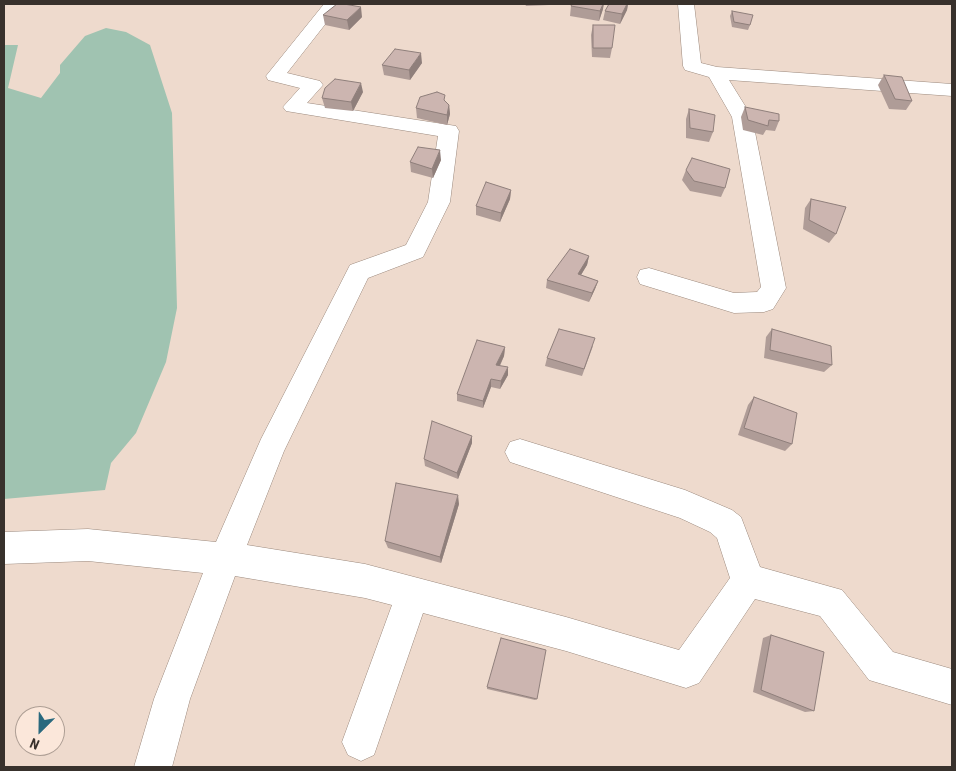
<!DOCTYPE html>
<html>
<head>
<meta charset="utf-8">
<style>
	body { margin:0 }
	#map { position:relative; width:956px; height:771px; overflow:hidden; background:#eedacd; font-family:"Roboto Condensed",sans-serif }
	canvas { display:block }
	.frame { position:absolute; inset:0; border:5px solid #38312c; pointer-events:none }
	.north { position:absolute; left:15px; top:706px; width:50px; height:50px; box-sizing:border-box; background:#fbe7da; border:1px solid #ad9e94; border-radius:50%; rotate:203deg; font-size:14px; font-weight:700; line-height:20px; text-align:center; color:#38312c }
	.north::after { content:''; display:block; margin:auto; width:18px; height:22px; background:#2a697e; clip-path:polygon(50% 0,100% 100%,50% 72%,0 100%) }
</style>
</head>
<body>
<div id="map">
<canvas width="956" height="771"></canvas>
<div class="frame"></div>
<div class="north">N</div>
</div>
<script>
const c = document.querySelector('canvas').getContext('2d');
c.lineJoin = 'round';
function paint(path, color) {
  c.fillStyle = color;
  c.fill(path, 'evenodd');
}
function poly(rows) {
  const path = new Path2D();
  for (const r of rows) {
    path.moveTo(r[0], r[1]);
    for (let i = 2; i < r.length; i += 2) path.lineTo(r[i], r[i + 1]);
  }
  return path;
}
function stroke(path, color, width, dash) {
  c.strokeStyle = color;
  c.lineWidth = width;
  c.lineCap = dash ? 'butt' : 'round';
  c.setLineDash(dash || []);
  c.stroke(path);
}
paint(poly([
	[106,28,126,32,150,45,172,113,177,308,166,362,136,433,111,463,105,490,4,499,4,45,18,45,8,88,41,98,60,73,60,65,85,36]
]), '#a0c3b1');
const minor = poly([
	[324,4,341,4,287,73,320,81,323,85,307,103,456,126,459,131,450,202,423,257,368,278,284,451,247,545,365,564,566,617,679,650,730,578,717,538,710,532,680,518,510,462,505,452,510,442,520,439,685,490,732,510,741,517,760,567,842,590,893,652,952,669,952,705,869,680,820,616,755,599,699,683,686,688,566,651,423,613,374,755,361,761,348,755,342,742,392,605,365,598,235,576,190,699,172,767,134,767,154,699,203,573,88,561,4,564,4,532,88,529,216,542,261,439,350,265,406,245,428,202,438,136,286,111,283,107,300,88,268,80,266,76,324,4],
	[678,4,694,4,701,63,717,67,952,84,952,96,729,80,752,117,786,288,773,309,764,312,734,313,640,284,637,277,640,270,649,268,734,293,757,292,761,287,732,117,709,77,685,70,683,66,678,4]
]);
stroke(minor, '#9b897d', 1);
paint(minor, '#fff');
paint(poly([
	[525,4,549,4,549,5,526,6],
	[609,4,628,4,627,10,620,24,603,20,605,11],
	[571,6,603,9,599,21,570,16],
	[732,11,750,25,748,30,732,27,730,16],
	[323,15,362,17,349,30,325,25],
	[593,25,612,48,610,58,592,57,591,35],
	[422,63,410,80,384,75,382,65],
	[884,75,912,101,906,110,889,109,878,85],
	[363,92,353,111,325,108,322,98],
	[445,101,449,105,450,114,447,125,417,118,416,108],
	[745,107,779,121,775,131,766,130,763,135,743,130,741,117],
	[689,109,713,132,709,142,686,138,686,119],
	[441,160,433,178,411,172,410,162],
	[686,170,725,188,721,197,690,191,682,180],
	[511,190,510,199,500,222,476,215,476,206],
	[811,199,836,234,829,243,803,229,805,208],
	[589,256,587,265,581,275,598,281,595,289,589,302,546,288,547,280],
	[772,329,832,365,824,372,764,358,766,337],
	[593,346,582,376,545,366,547,358],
	[505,347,504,356,500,366,508,375,500,389,491,387,483,408,457,401,457,394],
	[754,397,792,444,785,451,738,435,748,405],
	[472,436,472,443,458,479,425,466,424,459],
	[459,504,441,563,388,548,385,541],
	[771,635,814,711,805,712,753,692,763,638],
	[487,687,537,699,535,700,487,689]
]), '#af9c97');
paint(poly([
	[603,4,604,4,603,9,599,21,600,11],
	[627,4,628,4,627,10,620,24,622,14],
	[361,7,362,17,349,30,347,20],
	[421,53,422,63,410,80,409,70],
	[361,83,363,92,353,111,351,102],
	[449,105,450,114,447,125,447,115],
	[440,150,441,160,433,178,432,169],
	[511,190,510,199,500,222,501,213],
	[589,256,587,265,576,283,578,274],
	[598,281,595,289,589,302,592,293],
	[505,347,504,356,496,373,496,365],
	[508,367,508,375,500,389,501,381],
	[491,379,491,387,483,408,483,401],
	[472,436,472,443,458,479,457,473],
	[458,495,459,504,441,563,440,557]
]), '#8f7f7b');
const building = poly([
	[337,4,344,4,361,7,347,20,323,15,337,4],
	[572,4,603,4,600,11,571,6,572,4],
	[609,4,627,4,622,14,605,11,609,4],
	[732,11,753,15,750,25,734,22,732,11],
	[593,25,615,25,612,48,593,48,593,25],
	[395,49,421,53,409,70,382,65,395,49],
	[884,75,902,77,912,101,895,99,884,75],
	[335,79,361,83,351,102,322,98,325,88,335,79],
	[437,92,445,95,444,100,449,105,447,115,416,108,420,97,437,92],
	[745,107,779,114,779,121,769,120,768,126,748,120,745,107],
	[689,109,715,115,713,132,690,128,689,109],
	[418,147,440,150,432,169,410,162,418,147],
	[692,158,730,169,725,188,694,181,686,170,692,158],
	[486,182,511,190,501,213,476,206,486,182],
	[811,199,846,207,836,234,809,220,811,199],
	[570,249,589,256,578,274,598,281,592,293,547,280,570,249],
	[559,329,595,338,584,369,547,358,559,329],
	[772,329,831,346,832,365,770,350,772,329],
	[477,340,505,347,496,365,508,367,501,381,491,379,483,401,457,394,477,340],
	[754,397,797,413,792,444,744,428,754,397],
	[432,421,472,436,457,473,424,459,432,421],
	[396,483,458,495,440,557,385,541,396,483],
	[771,635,824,652,814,711,761,690,771,635],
	[501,638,546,650,537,699,487,687,501,638]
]);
paint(building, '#ccb5b0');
stroke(building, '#8f7f7b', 1);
</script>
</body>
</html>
